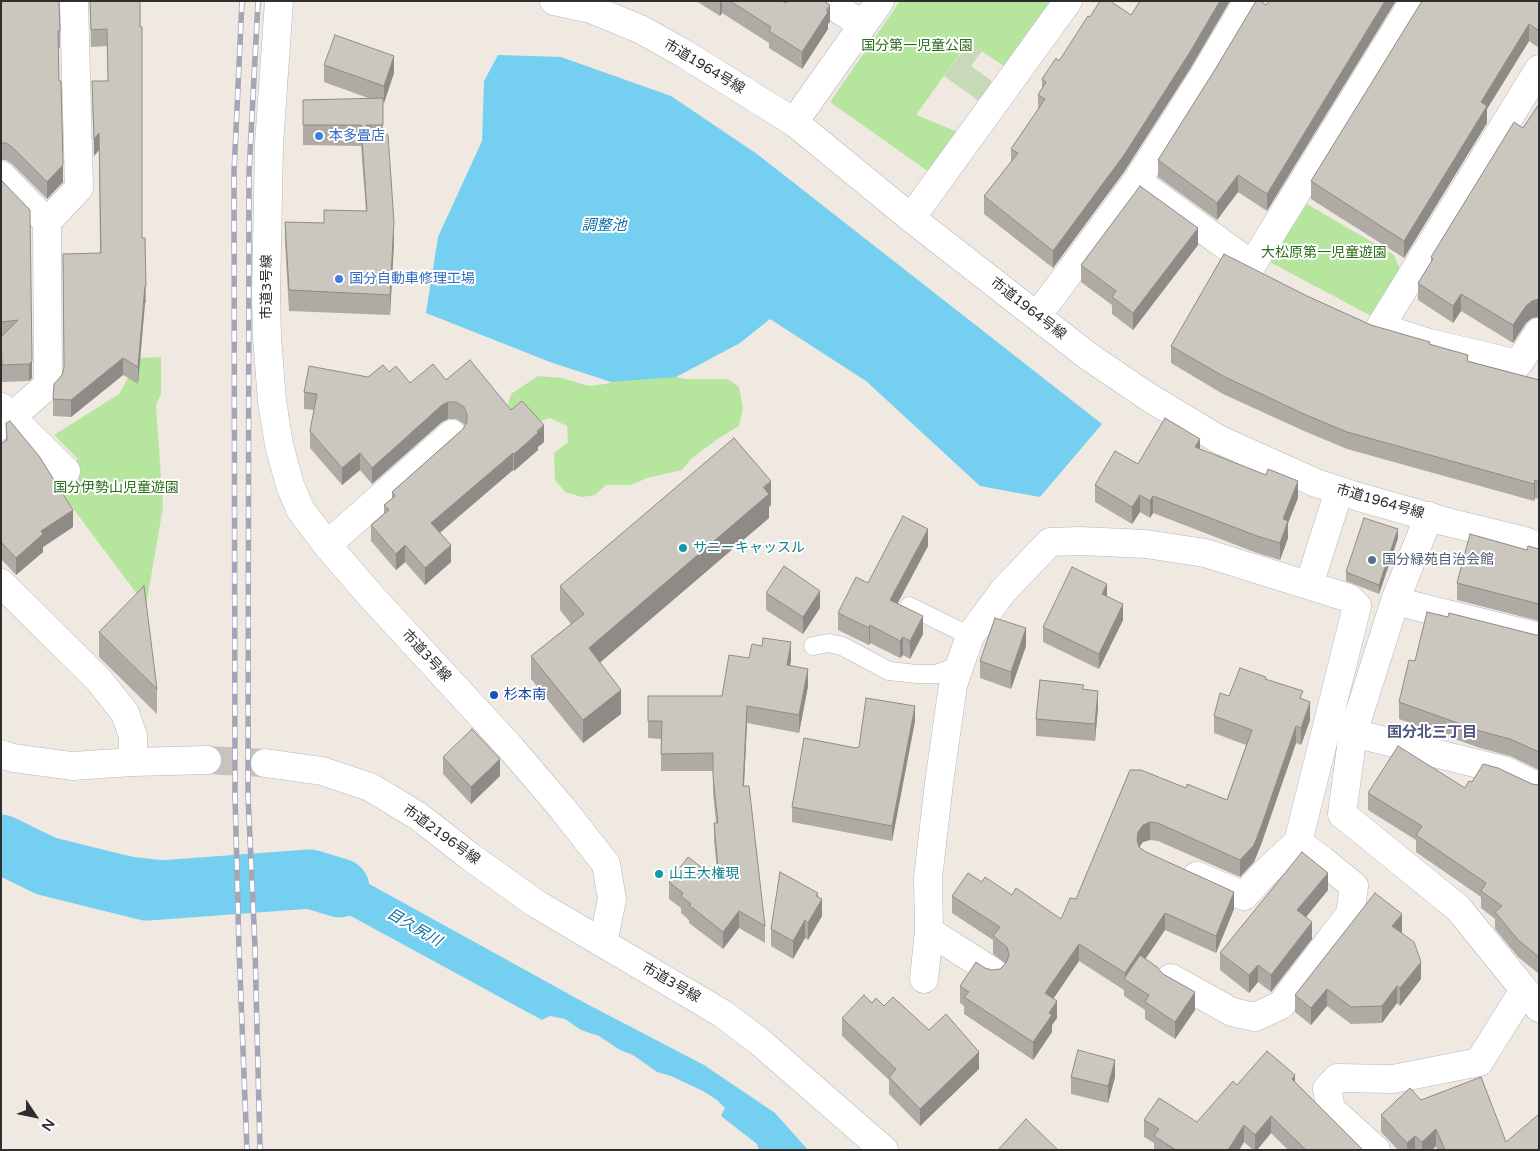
<!DOCTYPE html>
<html>
<head>
<meta charset="utf-8">
<style>
	body { margin:0 }
	#map { position:relative; width:1540px; height:1151px; overflow:hidden; background:#efe9e1; font-family:"Varela Round",sans-serif }
	canvas { display:block }
	.frame { position:absolute; inset:0; border:2px solid #2e2e2e; pointer-events:none }
	.north { position:absolute; left:10px; top:1091px; width:50px; height:50px; -webkit-text-stroke:4px #fff; paint-order:stroke; rotate:124deg; font-size:14px; font-weight:700; line-height:20px; text-align:center; color:#2e2e2e }
	.north::after { content:''; display:block; margin:auto; width:18px; height:22px; background:#2e2e2e; clip-path:polygon(50% 0,100% 100%,50% 72%,0 100%) }
</style>
</head>
<body>
<div id="map">
<canvas width="1540" height="1151"></canvas>
<div class="frame"></div>
<div class="north">N</div>
</div>
<script>
const c = document.querySelector('canvas').getContext('2d');
c.lineJoin = 'round';
function paint(path, color) {
  c.fillStyle = color;
  c.fill(path, 'evenodd');
}
function poly(rows) {
  const path = new Path2D();
  for (const r of rows) {
    path.moveTo(r[0], r[1]);
    for (let i = 2; i < r.length; i += 2) path.lineTo(r[i], r[i + 1]);
  }
  return path;
}
function stroke(path, color, width, dash) {
  c.strokeStyle = color;
  c.lineWidth = width;
  c.lineCap = dash ? 'butt' : 'round';
  c.setLineDash(dash || []);
  c.stroke(path);
}
function label(font, color, halo, rows, align = 'center') {
  c.font = font + ' "Varela Round","Noto Sans JP",sans-serif';
  c.lineWidth = 4;
  c.setLineDash([]);
  c.textBaseline = 'middle';
  c.strokeStyle = halo;
  c.fillStyle = color;
  for (const [text, x, y, turn = 0] of rows) {
    c.save();
    c.translate(x, y);
    c.rotate((+turn || 0) * Math.PI / 180);
    c.textAlign = isNaN(turn) ? turn : align;
    if (halo) c.strokeText(text, 0, 0);
    c.fillText(text, 0, 0);
    c.restore();
  }
}
paint(poly([
	[900,1,1050,1,1004,66,968,42,916,115,958,132,929,172,830,102],
	[1307,204,1394,255,1401,271,1373,317,1270,262],
	[161,357,161,394,156,405,163,507,146,606,54,483,78,459,54,435,119,394,139,358],
	[662,374,686,379,728,379,739,387,743,408,739,426,719,438,691,459,682,470,647,478,631,485,606,485,595,495,582,497,565,492,555,480,554,453,568,442,567,426,550,418,534,423,514,413,508,405,511,394,538,376,562,378,589,386,605,384,633,377]
]), '#b6e59e');
paint(poly([
	[969,42,982,51,971,66,993,82,979,101,944,76]
]), '#c8d9b8');
paint(poly([
	[498,55,561,57,671,96,757,154,1102,424,1040,497,980,486,866,381,770,319,740,343,676,377,611,382,550,362,426,313,438,237,482,141,484,81],
	[1,829,49,837,86,849,133,857,170,861,208,859,213,906,130,901,97,895,31,876,1,859],
	[259,861,313,862,324,863,344,870,585,1003,704,1065,775,1113,808,1150,759,1150,757,1144,721,1116,725,1108,717,1100,703,1091,671,1076,657,1072,633,1055,620,1050,599,1036,581,1030,565,1019,550,1016,542,1020,349,915,350,906,343,900,329,893,304,890,291,893,285,897,272,900,260,900]
]), '#75cff0');
paint(poly([
	[208,856,211,858,215,905,213,908],
	[259,859,260,900,260,902,258,900,257,861]
]), '#efe9e1');
stroke(poly([
	[1,844,46,866,147,891,310,879,340,888]
]), '#75cff0', 59);
stroke(poly([
	[207,760,265,763]
]), '#c8c4bd', 28, [28, 14]);
const service = poly([
	[909,606,970,636],
	[813,646,829,643,842,646,889,671,917,674,936,674,961,665]
]);
const minor = poly([
	[826,1,863,25],
	[1539,69,1380,327,1429,343,1518,364,1539,332],
	[794,122,880,1],
	[1,175,47,222,48,385,1,426],
	[1137,181,1252,265,1414,1],
	[911,218,1068,1],
	[47,222,79,188,74,1],
	[1037,315,1055,292,1137,181,1203,77,1248,1],
	[1,407,66,471],
	[1429,516,1395,601,1353,733,1342,814,1458,908,1539,1008],
	[327,545,452,434],
	[1,583,98,679,125,713,133,736,133,762],
	[1309,585,1339,491],
	[1395,601,1539,637],
	[1353,733,1503,770,1539,787],
	[929,931,993,972],
	[1171,978,1232,1012,1255,1017,1281,1005,1350,914,1354,886,1322,860,1298,842],
	[924,979,929,931,928,878,939,783,953,685,970,636,1004,590,1050,542,1080,541,1146,544,1205,553,1349,598,1357,606,1298,842,1266,872,1244,896,1197,876],
	[1376,1150,1331,1109,1327,1089,1337,1078,1393,1079,1479,1062,1524,990]
]);
const tertiary = poly([
	[279,1,269,144,266,294,267,337,272,401,279,445,290,485,300,509,327,545,370,595,510,747,562,808,606,864,612,899,603,943],
	[554,1,591,9,640,29,683,53,794,122,911,218,1088,356,1150,398,1218,439,1316,483,1359,497,1447,522,1521,540,1539,546],
	[1,754,13,758,72,766,133,762,207,760],
	[265,763,322,771,370,787,418,816,472,858,535,903,723,1014,760,1042,884,1150]
]);
stroke(service, '#b4b7c1', 19);
stroke(minor, '#b4b7c1', 29);
stroke(tertiary, '#b4b7c1', 29);
stroke(service, '#fff', 18);
stroke(minor, '#fff', 28);
stroke(tertiary, '#fff', 28);
const rail = poly([
	[242,1,234,173,235,794,239,949,247,1150],
	[258,1,249,173,248,796,255,947,260,1150]
]);
stroke(rail, '#a3a6b8', 5.5);
stroke(rail, '#fff', 4, [11]);
paint(poly([
	[1,1,60,31,60,48,58,48,63,182,47,199,12,164,6,160,1,160],
	[90,1,140,1,142,238,146,286,146,303,145,303,138,384,123,375,71,417,53,416,53,399,62,375,100,253,99,150,94,156,92,81,108,81,107,46,91,47],
	[696,1,782,1,830,22,828,24,828,29,802,69,769,48,769,43,722,13,720,16],
	[1140,1,1230,1,1190,69,1124,172,1053,268,984,214,984,196,1011,162,1011,149,1038,109,1038,95,1042,90,1042,79,1059,61,1090,17,1131,15],
	[1269,1,1267,211,1238,192,1217,220,1158,177,1158,160],
	[1539,1,1539,48,1529,41,1487,109,1487,123,1404,258,1311,199,1311,181],
	[324,65,394,73,384,103,383,103,383,133,394,243,390,315,289,311,285,243,285,222,324,223,366,211,361,146,303,145,303,100,371,99,324,82],
	[1539,104,1539,317,1532,318,1526,323,1513,343,1461,311,1453,323,1418,300,1418,283,1431,263,1431,257,1523,128],
	[1,180,32,378,29,381,2,382,1,369],
	[1198,245,1133,330,1112,314,1112,305,1081,282,1081,265],
	[1307,296,1371,325,1430,345,1468,361,1539,380,1539,499,1535,498,1534,501,1347,449,1304,431,1223,394,1171,363,1171,346],
	[389,372,410,383,446,380,511,410,544,442,538,447,538,450,514,471,513,470,440,533,451,562,425,585,405,562,396,570,371,541,371,525,384,514,384,505,392,499,392,492,463,429,465,425,464,424,456,419,448,419,442,422,372,484,360,470,342,485,310,448,310,431,314,410,304,409,304,392],
	[6,423,73,527,43,547,43,552,16,575,1,559,1,444,6,440],
	[1200,449,1298,498,1288,523,1288,538,1280,560,1257,553,1153,513,1150,518,1140,512,1132,524,1095,502,1095,485,1138,464],
	[771,505,769,507,769,518,600,662,621,714,583,743,531,679,531,656,571,624,560,610,560,586],
	[1398,538,1379,594,1346,581,1346,572],
	[928,546,898,603,923,634,910,659,903,655,900,658,870,643,869,645,838,630,838,613,868,583],
	[1539,549,1539,621,1457,600,1457,583,1527,550],
	[766,593,820,608,803,634,766,610],
	[1448,617,1536,635,1539,635,1539,770,1510,756,1480,748,1399,719,1399,702,1415,661],
	[1123,620,1099,669,1043,642,1043,627],
	[99,632,157,689,157,714,99,657],
	[1026,646,1011,689,980,678,980,661],
	[749,658,791,660,790,665,808,686,799,733,747,723,744,786,765,926,765,943,739,928,723,949,689,923,689,920,681,913,681,908,669,899,669,882,718,880,714,840,714,823,716,823,713,793,713,771,661,771,661,739,648,738,648,696,722,696],
	[1266,679,1303,699,1310,720,1301,745,1296,743,1262,842,1254,862,1240,877,1158,841,1150,840,1143,842,1139,847,1146,852,1234,909,1216,953,1165,930,1145,959,1195,1010,1175,1039,1145,1019,1145,1010,1124,996,1124,990,1079,961,1053,999,1057,1018,1052,1025,1052,1032,1033,1060,964,1014,964,1006,960,1003,960,986,985,968,992,970,1000,969,1006,964,993,954,993,940,952,913,952,896,982,882,1012,895,1061,919,1076,899,1130,770,1186,788,1227,800,1246,745,1214,733,1214,716,1229,696],
	[1084,690,1098,708,1095,741,1036,736,1036,719],
	[915,721,892,841,792,822,792,807,856,748],
	[443,757,500,776,471,804,443,774],
	[1472,782,1532,784,1539,785,1539,974,1518,957,1495,929,1495,919,1481,908,1481,897,1416,852,1416,840,1368,810,1368,793,1465,788],
	[1328,890,1306,917,1312,939,1271,992,1258,982,1249,993,1220,970,1220,953],
	[818,897,822,916,808,940,805,938,793,959,771,946,771,929],
	[1402,932,1401,933,1421,979,1400,1006,1397,1003,1382,1023,1351,1024,1327,1006,1311,1025,1295,1012,1295,995],
	[872,1003,884,1006,929,1030,979,1069,920,1126,889,1094,889,1080,842,1036,842,1018],
	[1071,1077,1115,1077,1108,1103,1071,1094],
	[1295,1083,1363,1150,1288,1150,1271,1133,1257,1150,1253,1150,1244,1142,1239,1150,1154,1150,1154,1143,1144,1137,1144,1120,1197,1122,1237,1085],
	[1421,1100,1506,1142,1539,1150,1437,1150,1436,1146,1432,1150,1398,1150,1381,1132,1381,1115]
]), '#afaba4');
paint(poly([
	[720,1,722,1,722,13,720,16],
	[1220,1,1230,1,1190,69,1124,172,1053,268,1053,251],
	[1385,1,1396,1,1267,211,1267,194],
	[830,5,830,22,828,24,828,29,802,69,802,52],
	[1529,24,1529,41,1487,109,1487,123,1404,258,1404,241,1481,102],
	[394,56,394,73,384,103,384,86],
	[99,133,99,150,94,156,94,139],
	[63,165,63,182,47,199,47,182],
	[1238,175,1238,192,1217,220,1217,203],
	[394,222,394,243,390,315,390,295],
	[1198,228,1198,245,1133,330,1133,313],
	[145,286,145,303,138,384,138,367],
	[1461,294,1461,311,1453,323,1453,306],
	[1539,299,1539,317,1532,318,1526,323,1513,343,1513,325,1526,306,1532,301],
	[123,358,123,375,71,417,71,400],
	[32,361,32,378,29,381,29,364],
	[448,402,448,419,442,422,372,484,372,468,442,405],
	[544,425,544,442,538,447,538,450,514,471,514,454],
	[1200,439,1200,456,1195,447],
	[360,453,360,470,342,485,342,468],
	[513,453,513,470,431,540,431,523],
	[1535,480,1535,498,1534,501,1534,484],
	[771,481,771,505,769,507,769,518,589,672,589,648],
	[1298,481,1298,498,1288,523,1288,538,1280,560,1280,543,1283,519],
	[1140,495,1140,512,1132,524,1132,507],
	[1153,496,1153,513,1150,518,1150,501],
	[73,510,73,527,43,547,43,552,16,575,16,558,41,531],
	[928,529,928,546,890,617,890,600],
	[1398,529,1398,538,1379,594,1379,585],
	[405,545,405,562,396,570,396,554],
	[451,545,451,562,425,585,425,568],
	[1107,584,1107,599,1102,594],
	[820,591,820,608,803,634,803,617],
	[1123,604,1123,620,1099,669,1099,654],
	[923,616,923,634,910,659,910,641],
	[870,625,870,643,869,645,869,628],
	[1026,628,1026,646,1011,689,1011,672],
	[903,637,903,655,900,658,900,641],
	[791,642,791,660,787,682,787,665],
	[808,669,808,686,799,733,799,715],
	[621,690,621,714,583,743,583,720],
	[1098,691,1098,708,1095,741,1095,724],
	[1310,702,1310,720,1301,745,1301,728],
	[747,706,747,723,743,804,743,786],
	[915,706,915,721,892,841,892,826],
	[1296,726,1296,743,1262,842,1254,862,1240,877,1240,860],
	[500,759,500,776,471,804,471,787],
	[1150,822,1150,840,1143,842,1138,849,1137,840,1138,832,1143,825],
	[1328,873,1328,890,1297,928,1297,910],
	[1234,892,1234,909,1216,953,1216,936],
	[818,893,818,906,822,899,822,916,808,940,808,923],
	[739,911,739,928,723,949,723,932],
	[1165,913,1165,930,1130,982,1125,979,1125,973],
	[1402,914,1402,932,1392,943,1392,926],
	[805,920,805,938,793,959,793,941],
	[1312,922,1312,939,1271,992,1271,975],
	[1079,944,1079,961,1045,1011,1045,993],
	[1421,962,1421,979,1400,1006,1400,988],
	[1258,965,1258,982,1249,993,1249,975],
	[1397,986,1397,1003,1382,1023,1382,1006],
	[1327,989,1327,1006,1311,1025,1311,1008],
	[1195,992,1195,1010,1175,1039,1175,1022],
	[1057,1001,1057,1018,1052,1025,1052,1032,1033,1060,1033,1042,1049,1013],
	[979,1052,979,1069,920,1126,920,1109],
	[1115,1060,1115,1077,1108,1103,1108,1086],
	[1295,1075,1295,1092,1292,1079],
	[1271,1116,1271,1133,1257,1150,1255,1150,1255,1135],
	[1244,1125,1244,1142,1239,1150,1228,1150],
	[1436,1129,1436,1146,1432,1150,1422,1150,1422,1142],
	[1415,1136,1415,1150,1407,1150,1407,1143]
]), '#8e8b86');
const building = poly([
	[1,1,59,1,60,31,58,31,59,81,61,81,63,165,47,182,12,147,6,143,1,143,1,1],
	[90,1,140,1,140,27,142,27,142,238,145,238,146,286,145,286,138,367,123,358,71,400,53,399,54,384,62,375,64,368,63,254,101,253,99,133,94,139,92,81,108,81,107,29,91,30,90,1],
	[730,1,782,1,786,3,787,1,824,1,830,5,826,10,828,12,802,52,769,31,771,27,730,1],
	[1100,1,1110,1,1131,15,1140,1,1220,1,1190,52,1124,155,1053,251,984,196,1018,153,1011,149,1045,99,1038,95,1046,82,1042,79,1056,58,1059,61,1088,16,1090,17,1100,1],
	[1256,1,1260,1,1266,5,1269,1,1385,1,1267,194,1238,175,1217,203,1158,160,1216,68,1256,1],
	[1422,1,1539,1,1539,31,1529,24,1481,102,1487,106,1404,241,1311,181,1422,1],
	[335,35,394,56,384,86,324,65,335,35],
	[383,98,383,125,366,125,388,135,394,222,390,295,289,290,285,222,324,223,324,210,367,211,361,125,303,125,303,100,383,98],
	[1539,104,1539,299,1532,301,1526,306,1513,325,1461,294,1453,306,1418,283,1433,259,1431,257,1514,122,1523,128,1539,104],
	[1,180,30,210,32,361,29,364,2,365,1,337,18,320,1,322,1,180],
	[1140,186,1198,228,1133,313,1112,297,1116,291,1081,265,1140,186],
	[1224,254,1307,296,1371,325,1430,342,1429,344,1468,355,1467,361,1539,380,1539,482,1535,480,1534,484,1347,432,1304,414,1223,376,1171,346,1224,254],
	[470,360,511,410,522,401,544,425,537,431,538,433,514,454,513,453,431,523,451,545,425,568,405,545,396,554,371,525,389,510,384,505,395,496,392,492,463,429,467,422,467,414,464,407,456,402,448,402,442,405,372,468,360,453,342,468,310,431,317,394,304,392,309,366,368,377,383,365,389,372,396,366,410,383,433,364,446,380,470,360],
	[1165,418,1200,439,1195,447,1266,475,1268,469,1298,481,1283,519,1288,521,1280,543,1257,536,1153,496,1150,501,1140,495,1132,507,1095,485,1115,451,1138,464,1165,418],
	[10,421,39,456,73,510,41,531,43,534,16,558,1,542,1,444,7,440,6,423,10,421],
	[734,438,771,481,763,487,769,494,589,648,621,690,583,720,531,656,584,614,560,586,734,438],
	[903,516,928,529,890,600,923,616,910,641,903,637,900,641,870,625,869,628,838,613,856,577,868,583,903,516],
	[1364,518,1398,529,1379,585,1346,572,1364,518],
	[1470,534,1527,550,1528,546,1539,549,1539,604,1457,583,1470,534],
	[784,566,820,591,803,617,766,593,784,566],
	[1072,567,1107,584,1102,594,1123,604,1099,654,1043,627,1072,567],
	[144,586,157,689,99,632,144,586],
	[1427,612,1448,617,1449,613,1536,635,1539,635,1539,752,1510,739,1480,731,1399,702,1409,660,1415,661,1427,612],
	[995,618,1026,628,1011,672,980,661,995,618],
	[763,638,791,642,787,665,808,669,799,715,747,706,743,786,749,786,765,926,739,911,723,932,689,905,691,904,681,896,683,893,669,882,688,857,719,881,714,823,718,823,713,776,713,753,661,754,662,721,648,721,648,696,722,696,729,655,749,658,752,644,762,646,763,638],
	[1240,668,1266,677,1265,679,1303,691,1300,698,1310,702,1301,728,1296,726,1262,824,1254,845,1240,860,1158,823,1150,822,1143,825,1138,832,1137,840,1139,847,1146,852,1234,892,1216,936,1165,913,1125,973,1079,944,1045,993,1057,1001,1049,1013,1052,1015,1033,1042,964,997,969,992,960,986,976,962,985,968,992,970,1000,969,1006,963,1009,955,1007,947,993,936,1000,927,952,896,968,873,982,882,985,877,1012,895,1016,888,1061,919,1070,898,1076,899,1130,770,1141,770,1186,788,1187,784,1227,800,1252,730,1214,716,1220,693,1229,696,1240,668],
	[1040,680,1084,685,1082,689,1098,691,1095,724,1036,719,1040,680],
	[866,698,915,706,892,826,792,807,804,738,856,748,859,747,866,698],
	[472,729,500,759,471,787,443,757,472,729],
	[1398,746,1465,788,1469,781,1472,782,1483,764,1498,768,1532,784,1539,785,1539,957,1518,940,1495,912,1502,906,1481,891,1486,883,1416,835,1422,826,1368,793,1398,746],
	[1302,852,1328,873,1297,910,1312,922,1271,975,1258,965,1249,975,1220,953,1302,852],
	[780,872,818,893,816,896,822,899,808,923,805,920,793,941,771,929,780,872],
	[1375,893,1402,914,1392,926,1414,942,1421,962,1400,988,1397,986,1382,1006,1351,1007,1327,989,1311,1008,1295,995,1375,893],
	[1140,955,1157,967,1163,974,1195,992,1175,1022,1145,1002,1149,995,1124,979,1140,955],
	[864,995,872,1003,876,998,884,1006,893,997,929,1030,946,1014,979,1052,920,1109,889,1077,896,1069,842,1018,864,995],
	[1078,1050,1115,1060,1108,1086,1071,1077,1078,1050],
	[1267,1051,1295,1075,1292,1079,1363,1150,1306,1150,1271,1116,1255,1135,1244,1125,1228,1150,1176,1150,1154,1136,1159,1129,1144,1120,1159,1098,1197,1122,1233,1081,1237,1085,1267,1051],
	[1481,1077,1506,1142,1539,1114,1539,1150,1445,1150,1436,1129,1422,1142,1415,1136,1407,1143,1381,1115,1410,1088,1421,1100,1481,1077],
	[1026,1119,1058,1150,998,1150,1026,1119]
]);
paint(building, '#cbc7bf');
stroke(building, '#8e8b86', 1);
for (const [x, y, r, color] of [
	[319,136,5,"#3f7fe0"],
	[339,279,5,"#3f7fe0"],
	[683,548,5,"#0f9aa8"],
	[1372,560,5,"#5c6f8a"],
	[494,695,5,"#1a4fb4"],
	[659,874,5,"#0f9aa8"]
]) {
  const dot = new Path2D();
  dot.arc(x, y, r, 0, 2 * Math.PI);
  c.fillStyle = color;
  c.fill(dot);
  stroke(dot, '#fff', 2);
}
label('14px', '#2c6e1b', '#fff', [
	["国分第一児童公園",917,46],
	["大松原第一児童遊園",1324,253],
	["国分伊勢山児童遊園",116,488]
]);
label('14px', '#2e2e2e', '#fff', [
	["市道1964号線",704,67,31],
	["市道3号線",267,287,-90],
	["市道1964号線",1028,309,38],
	["市道1964号線",1380,502,16],
	["市道3号線",426,656,47],
	["市道2196号線",441,835,36],
	["市道3号線",671,983,30]
]);
label('14px', '#366cbe', '#fff', [
	["本多畳店",329,136],
	["国分自動車修理工場",349,279]
], 'left');
label('14px', '#0d838f', '#fff', [
	["サニーキャッスル",693,548],
	["山王大権現",669,874]
], 'left');
label('14px', '#4e5e75', '#fff', [
	["国分緑苑自治会館",1382,560]
], 'left');
label('14px', '#164399', '#fff', [
	["杉本南",504,695]
], 'left');
label('italic 15px', '#0d6fa3', '#fff', [
	["調整池",604,226],
	["目久尻川",414,928,30]
]);
label('bold 15px', '#4d5680', '#fff', [
	["国分北三丁目",1432,733]
]);
</script>
</body>
</html>
